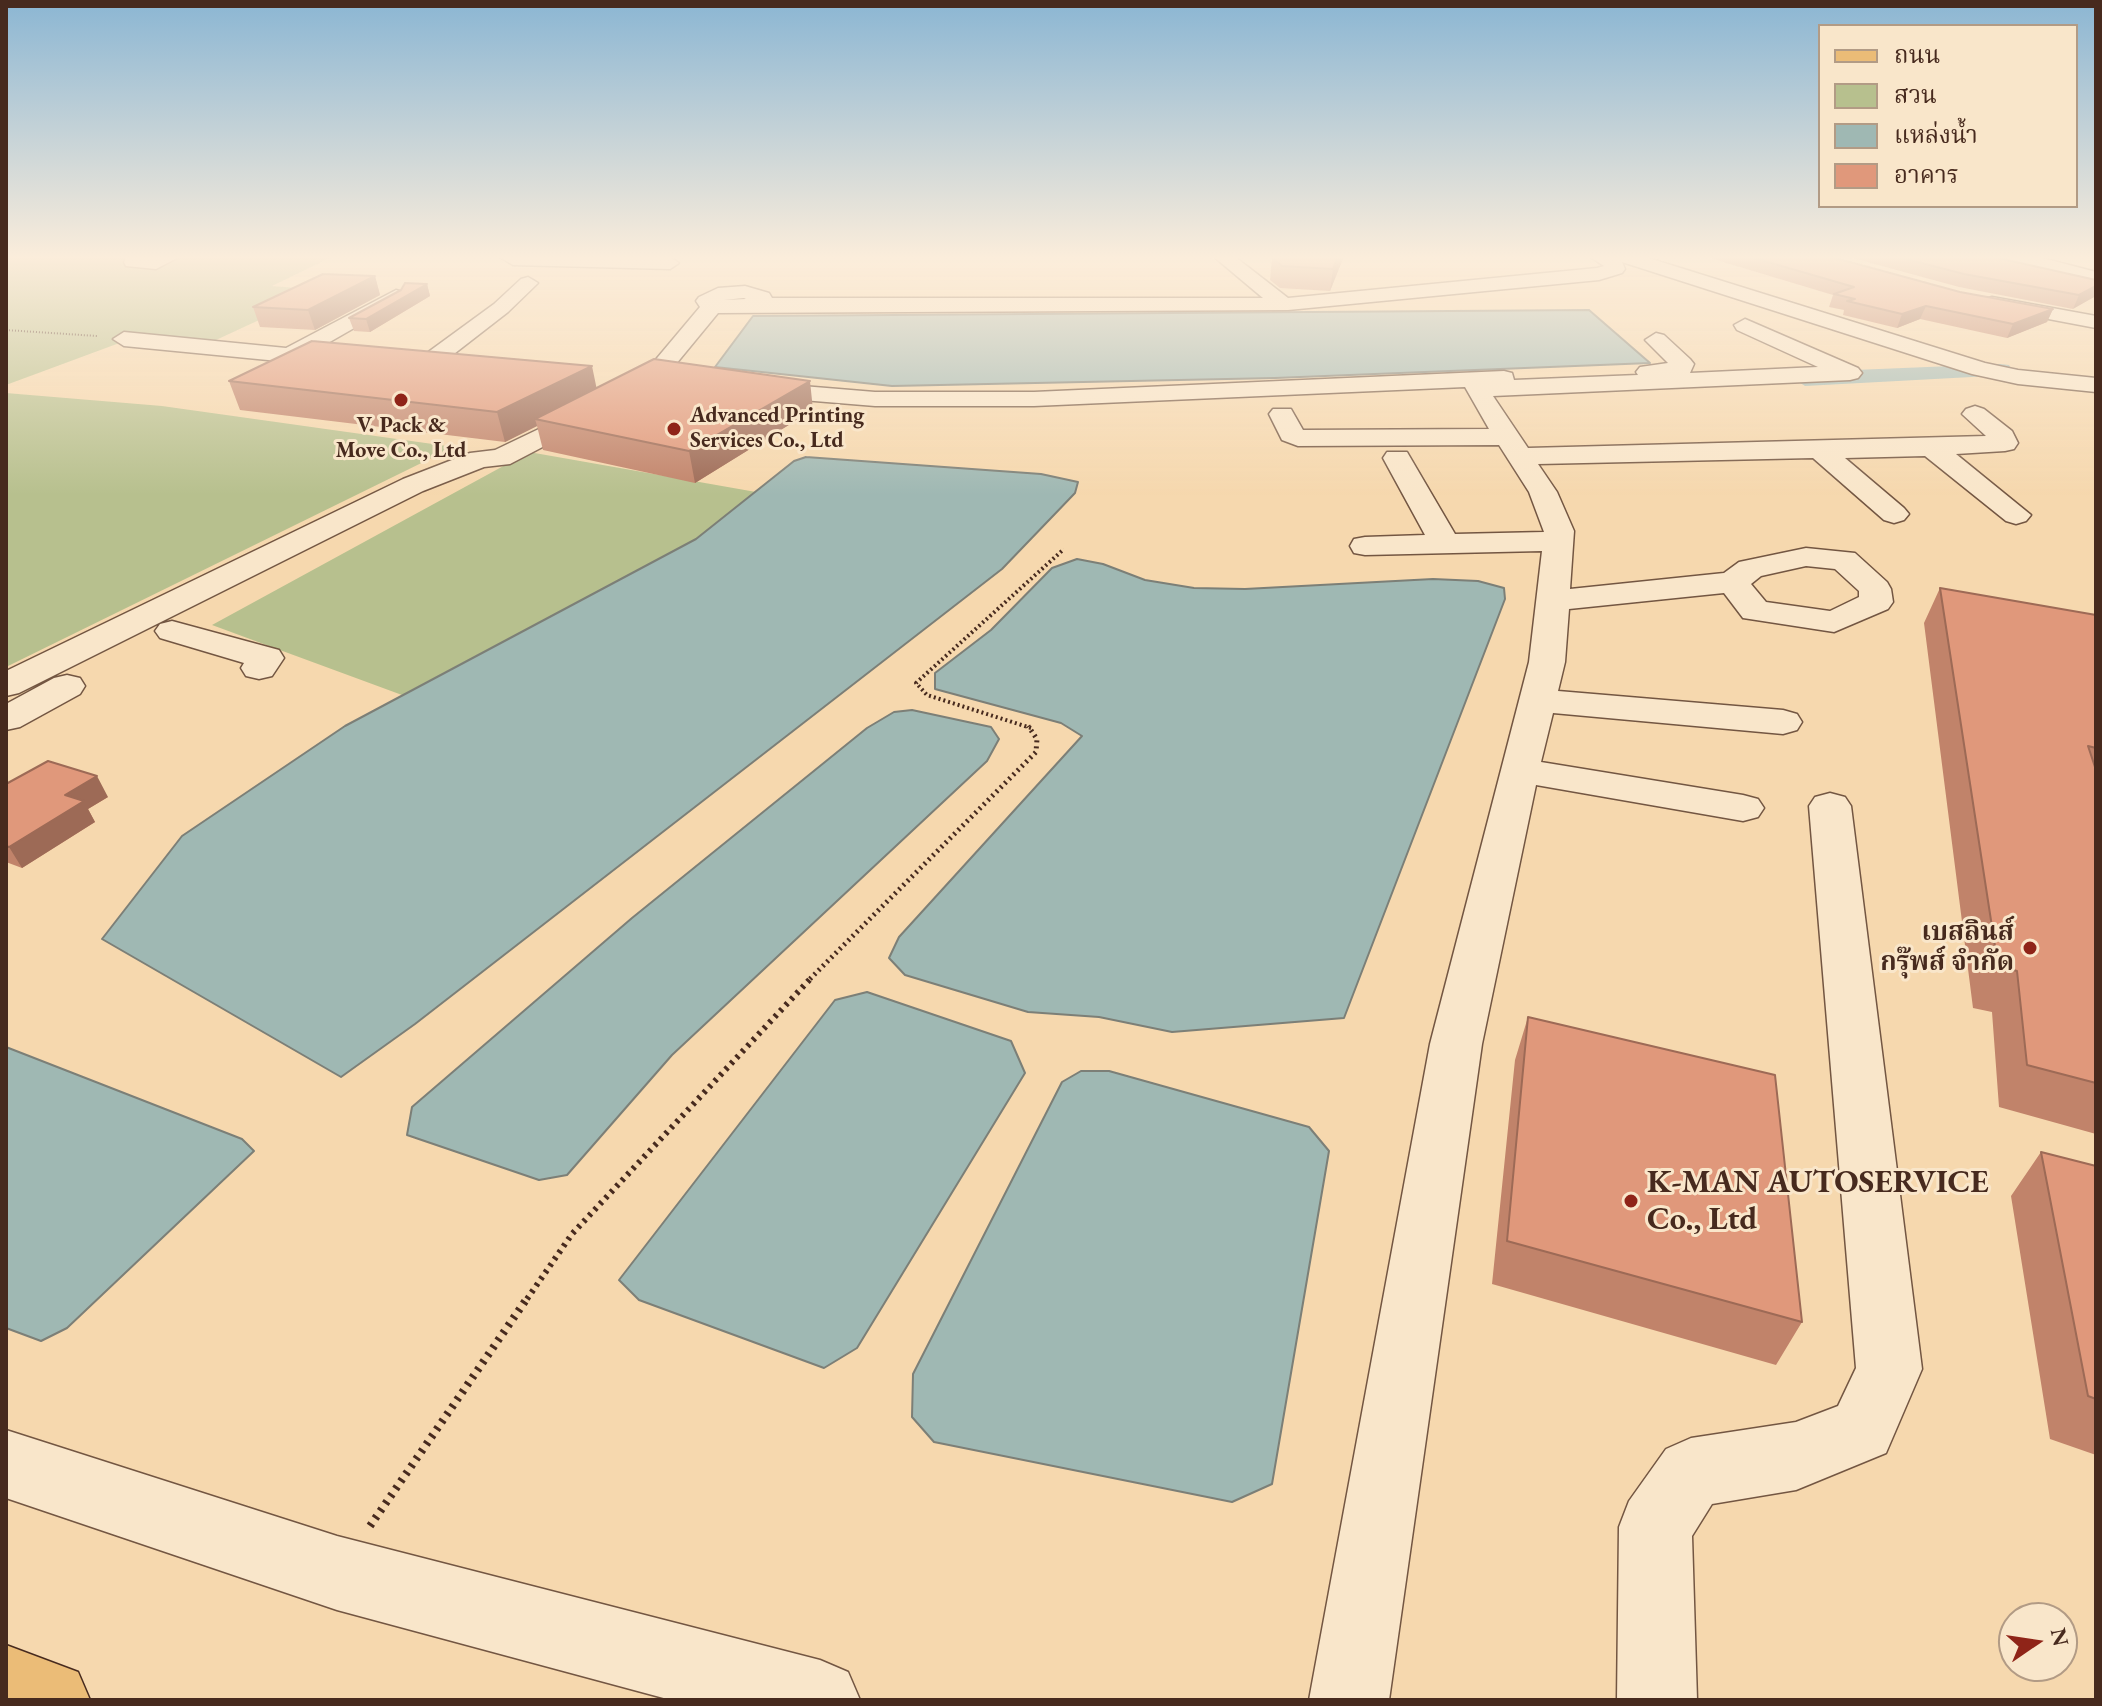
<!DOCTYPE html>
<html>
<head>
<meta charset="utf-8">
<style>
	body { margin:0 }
	#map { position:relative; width:2102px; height:1706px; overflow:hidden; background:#f6d8ae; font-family:"EB Garamond","Noto Serif Thai",serif }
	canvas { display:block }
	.frame { position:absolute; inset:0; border:8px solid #472a1e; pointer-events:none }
	.legend { position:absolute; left:1818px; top:24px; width:260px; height:184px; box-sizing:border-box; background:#f9e6ca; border:2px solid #b29b85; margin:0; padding:10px 14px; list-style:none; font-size:24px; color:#472a1e }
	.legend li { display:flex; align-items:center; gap:16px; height:40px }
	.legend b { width:40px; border:2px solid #b29b85 }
	.north { position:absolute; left:1998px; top:1602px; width:80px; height:80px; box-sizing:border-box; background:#f9e6ca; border:2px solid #b29b85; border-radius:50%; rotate:77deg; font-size:22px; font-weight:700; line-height:32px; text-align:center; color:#472a1e }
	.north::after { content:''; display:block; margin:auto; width:28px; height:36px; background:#8f2418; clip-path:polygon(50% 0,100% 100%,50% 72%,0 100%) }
</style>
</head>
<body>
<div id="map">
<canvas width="2102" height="1706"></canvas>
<div class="frame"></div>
<ul class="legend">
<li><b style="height:10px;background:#ebbc77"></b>ถนน</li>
<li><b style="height:22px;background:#b7c08e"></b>สวน</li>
<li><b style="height:22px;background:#9fb8b3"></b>แหล่งน้ำ</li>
<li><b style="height:22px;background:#e0987b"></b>อาคาร</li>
</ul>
<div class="north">N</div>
</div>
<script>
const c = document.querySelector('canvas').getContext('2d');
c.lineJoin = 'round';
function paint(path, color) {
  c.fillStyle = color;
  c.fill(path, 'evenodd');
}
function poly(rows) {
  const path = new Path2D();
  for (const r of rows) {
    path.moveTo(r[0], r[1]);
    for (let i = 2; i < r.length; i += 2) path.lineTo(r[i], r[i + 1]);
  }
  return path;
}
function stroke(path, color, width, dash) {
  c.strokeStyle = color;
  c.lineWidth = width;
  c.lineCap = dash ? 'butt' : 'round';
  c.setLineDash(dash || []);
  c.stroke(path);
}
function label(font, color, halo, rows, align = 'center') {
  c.font = font + ' "EB Garamond","Noto Serif Thai",serif';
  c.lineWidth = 6;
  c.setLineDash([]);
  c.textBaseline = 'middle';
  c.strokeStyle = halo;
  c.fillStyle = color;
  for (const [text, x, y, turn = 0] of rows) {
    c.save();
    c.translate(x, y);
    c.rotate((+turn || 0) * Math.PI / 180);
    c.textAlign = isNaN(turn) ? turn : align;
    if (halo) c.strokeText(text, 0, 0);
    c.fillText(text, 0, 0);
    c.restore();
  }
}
paint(poly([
	[6,256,334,256,272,286,324,290,216,340,141,335,6,385],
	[6,393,162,406,454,447,6,667],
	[529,452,756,492,696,539,402,695,212,625]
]), '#b7c08e');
const water = poly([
	[1589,310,1650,363,1275,378,892,386,715,367,753,316,1589,310],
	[806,457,1041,474,1078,482,1075,493,1002,569,415,1024,341,1077,102,939,182,836,345,726,696,539,794,461,806,457],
	[1077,559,1103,564,1145,580,1194,588,1245,589,1433,579,1478,581,1504,588,1505,599,1344,1018,1172,1032,1099,1017,1028,1012,905,975,889,958,899,937,1082,736,1061,723,935,689,935,673,991,630,1052,568,1077,559],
	[912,710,991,727,999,739,987,761,672,1055,567,1175,539,1180,407,1135,412,1107,632,918,867,728,894,712,912,710],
	[867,992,1011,1041,1025,1073,857,1348,824,1368,639,1300,619,1280,835,1000,867,992],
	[6,1047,242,1139,254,1151,67,1328,41,1341,6,1328,6,1047],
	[1081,1071,1109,1071,1309,1127,1329,1151,1272,1484,1232,1502,934,1442,912,1417,913,1374,1062,1082,1081,1071]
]);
paint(water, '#9fb8b3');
stroke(water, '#7c7f77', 2);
paint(poly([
	[2001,364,2009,365,2012,370,2009,375,1805,386,1794,379,1805,372,2001,364]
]), '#9fb8b3');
const minor = poly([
	[133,256,153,257,181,256,156,269,126,266,124,262,126,258,133,256],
	[498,256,670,257,679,263,670,269,513,265,498,256],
	[1213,256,1234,256,1288,298,1597,268,1604,266,1589,256,1642,256,1985,363,2018,370,2096,378,2096,392,2018,384,1972,374,1622,262,1625,269,1622,273,1599,280,1288,310,718,313,662,381,646,381,642,376,700,307,696,301,699,297,718,288,745,286,769,293,772,298,1263,298,1213,256],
	[744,298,746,299,722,300,723,300,744,298],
	[2005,256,2035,256,2096,272,2096,280,2090,282,2007,260,2005,256],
	[528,277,538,283,508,312,432,371,416,371,412,366,416,361,494,304,521,279,528,277],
	[396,290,403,292,406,296,403,300,314,351,348,355,352,360,348,365,340,367,124,346,113,339,124,332,286,348,396,290],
	[1992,297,2096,316,2096,328,1985,307,1982,303,1985,299,1992,297],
	[1745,319,1858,368,1862,373,1858,378,1850,380,1493,396,1528,448,1986,436,1962,414,1966,409,1975,406,1984,409,2012,431,2018,443,2014,449,2005,451,1956,454,2031,515,2026,521,2016,524,2006,521,1925,456,1845,458,1904,508,1909,514,1904,520,1894,523,1884,520,1813,458,1538,464,1557,492,1574,531,1570,589,1724,573,1739,562,1806,548,1855,553,1887,582,1891,589,1893,602,1888,609,1834,632,1743,618,1724,593,1569,609,1565,662,1558,691,1783,710,1797,714,1802,722,1797,730,1783,734,1553,713,1541,762,1743,795,1758,799,1764,808,1758,817,1743,821,1536,785,1482,1044,1389,1700,1309,1700,1430,1044,1529,662,1542,551,1365,555,1354,553,1350,546,1354,539,1365,537,1425,535,1383,458,1387,452,1407,452,1455,534,1544,532,1529,492,1499,445,1298,446,1282,440,1269,414,1273,409,1291,409,1303,430,1489,429,1465,387,1034,406,875,406,754,396,745,394,742,389,745,384,754,382,875,392,1034,392,1504,371,1512,373,1514,380,1638,375,1636,372,1640,367,1668,363,1645,340,1656,333,1664,335,1690,359,1694,364,1690,373,1818,367,1737,330,1734,325,1745,319],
	[1806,566,1835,569,1859,591,1859,597,1830,611,1766,602,1751,584,1761,576,1806,566],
	[591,404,600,407,604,412,600,417,510,464,484,467,423,491,19,693,6,696,6,671,403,479,470,453,495,450,591,404],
	[172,621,279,650,284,658,272,676,259,679,246,676,241,668,244,663,160,638,155,631,160,624,172,621],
	[67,675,80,678,85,686,80,694,20,727,6,730,6,704,54,678,67,675],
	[1830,793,1845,797,1851,806,1922,1369,1886,1453,1796,1490,1712,1504,1692,1536,1697,1700,1617,1700,1619,1527,1629,1501,1666,1449,1691,1438,1796,1422,1838,1406,1856,1368,1809,806,1815,797,1830,793],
	[6,1430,337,1536,820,1660,848,1672,860,1700,671,1700,337,1610,6,1498,6,1430]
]);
const major = poly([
	[6,1645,78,1672,90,1700,6,1700,6,1645]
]);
stroke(minor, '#735642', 3);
stroke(major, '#472a1e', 3);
stroke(poly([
	[6,330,97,336]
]), '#472a1e', 2, [1, 2]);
stroke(poly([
	[1031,728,927,695,916,683,1064,549]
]), '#472a1e', 4, [2, 3]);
stroke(poly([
	[810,979,1036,752,1037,739,1028,726]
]), '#472a1e', 5, [2, 4]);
stroke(poly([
	[527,1299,572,1234,812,977]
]), '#472a1e', 6, [3, 5]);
stroke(poly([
	[370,1526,528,1297]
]), '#472a1e', 8, [3, 6]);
paint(minor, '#f9e6ca');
paint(major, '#ebbc77');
paint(poly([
	[1344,256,1330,291,1280,288,1270,280,1272,258],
	[1703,256,1828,256,1960,292,2053,309,2047,322,2007,338,1920,319,1897,328,1843,315,1844,310,1829,307,1833,295],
	[1845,256,1989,256,2096,280,2073,309,1959,287],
	[375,276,380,295,315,330,260,327,253,307],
	[427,284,430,296,370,332,354,331,349,318],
	[229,381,597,388,813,410,695,483,543,450,537,426,505,442,240,410],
	[1940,588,2096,615,2096,1134,1999,1107,1992,1012,1973,1008,1924,623],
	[6,784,108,797,88,809,95,822,22,868,6,862],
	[1528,1017,1802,1322,1776,1365,1492,1284,1515,1060],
	[2041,1152,2096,1166,2096,1455,2050,1439,2011,1196]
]), '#c1836a');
paint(poly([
	[1338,256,1344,256,1330,291,1333,269],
	[375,276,380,295,315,330,308,310],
	[427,284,430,296,370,332,366,319],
	[2096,286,2096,296,2073,309,2079,295],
	[1926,306,1920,319,1897,328,1902,314],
	[2053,309,2047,322,2007,338,2013,324],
	[592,366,598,395,535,419,537,426,505,442,497,412],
	[810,381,813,410,695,483,689,451],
	[97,776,108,797,88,809,95,822,22,868,9,847,65,795]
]), '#9d6a56');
const building = poly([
	[1274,256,1338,256,1333,269,1282,266,1272,258,1274,256],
	[1747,256,1828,256,1960,292,2053,309,2013,324,1926,306,1902,314,1847,301,1855,299,1834,294,1854,287,1747,256],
	[1894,256,1989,256,2096,280,2096,286,2079,295,1964,274,1894,256],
	[323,274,375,276,308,310,253,307,323,274],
	[405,283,427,284,366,319,349,318,401,290,405,283],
	[312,341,592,366,497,412,229,381,312,341],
	[654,359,810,381,689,451,535,419,654,359],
	[1940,588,2096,615,2096,748,2088,746,2096,770,2096,1083,2027,1065,2017,971,1998,966,1940,588],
	[48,761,97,776,65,795,84,801,9,847,6,846,6,784,48,761],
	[1528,1017,1775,1075,1802,1322,1507,1241,1528,1017],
	[2041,1152,2096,1166,2096,1399,2088,1396,2041,1152]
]);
paint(building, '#e0987b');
stroke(building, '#9d6a56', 2);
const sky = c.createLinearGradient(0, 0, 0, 495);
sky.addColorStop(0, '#8bb6d3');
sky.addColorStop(0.52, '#fbeddb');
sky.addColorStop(1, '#fbeddb00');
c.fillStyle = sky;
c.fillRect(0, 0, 2102, 495);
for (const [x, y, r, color] of [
	[401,400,8,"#8f2418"],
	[674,429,8,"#8f2418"],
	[2030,948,8,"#8f2418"],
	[1631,1201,8,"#8f2418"]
]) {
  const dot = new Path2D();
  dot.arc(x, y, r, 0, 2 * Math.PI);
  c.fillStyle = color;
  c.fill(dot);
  stroke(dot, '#f9e6ca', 3);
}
label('bold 22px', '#472a1e', '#f9e6ca', [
	["Advanced Printing",690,416],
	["Services Co., Ltd",690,441],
	["V. Pack &",401,426,"center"],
	["Move Co., Ltd",401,451,"center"]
], 'left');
label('bold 26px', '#472a1e', '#f9e6ca', [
	["เบสลินส์",2014,933],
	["กรุ๊พส์ จำกัด",2014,963]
], 'right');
label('bold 32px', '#472a1e', '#f9e6ca', [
	["K-MAN AUTOSERVICE",1647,1183],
	["Co., Ltd",1647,1220]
], 'left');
</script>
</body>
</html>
